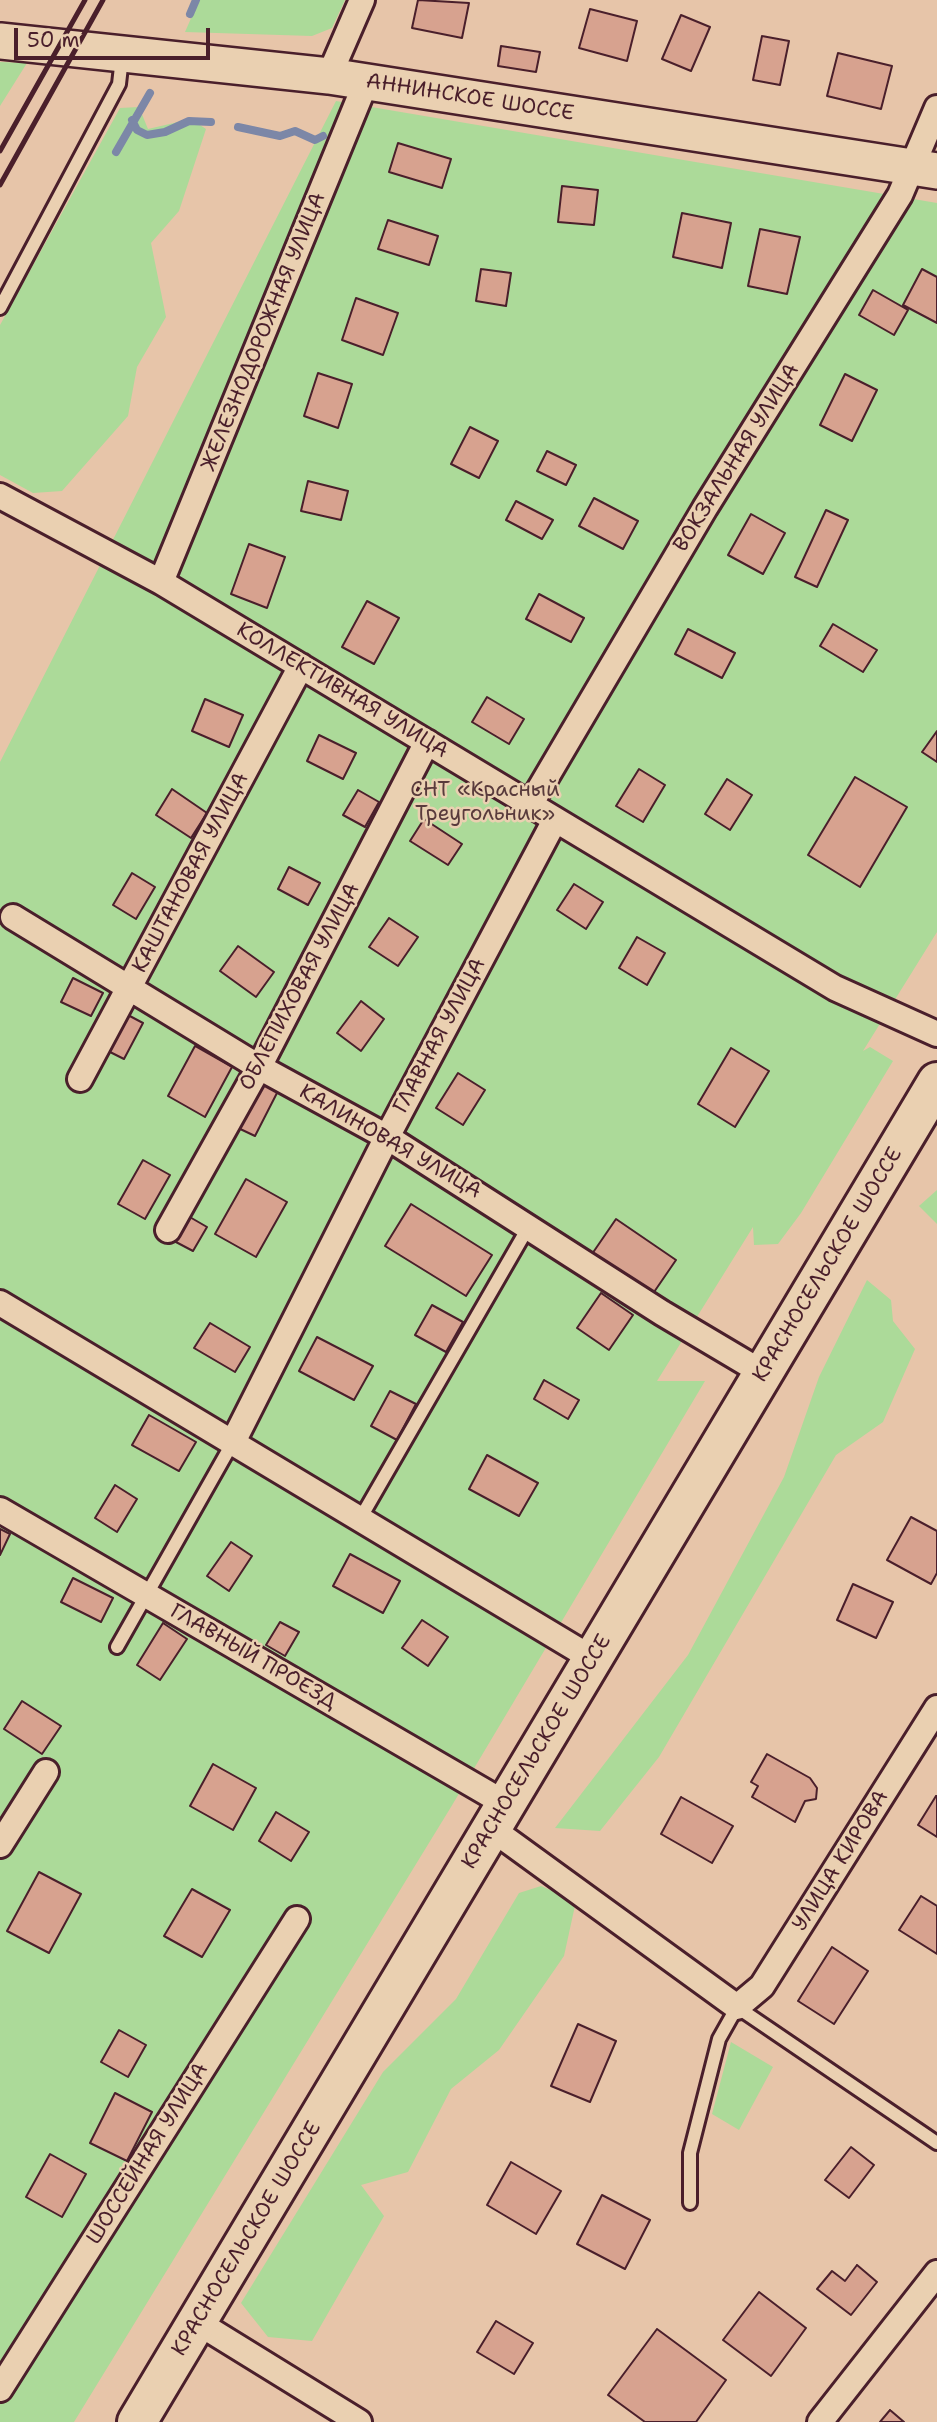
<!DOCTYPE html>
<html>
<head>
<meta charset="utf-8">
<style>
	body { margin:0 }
	#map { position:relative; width:937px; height:2422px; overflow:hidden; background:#e7c5a9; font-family:"Shantell Sans",sans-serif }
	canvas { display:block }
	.scale { position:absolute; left:14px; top:28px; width:196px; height:32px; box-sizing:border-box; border:4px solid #4a1f2b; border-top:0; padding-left:9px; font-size:21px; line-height:24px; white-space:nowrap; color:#4a1f2b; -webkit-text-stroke:5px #ead0b1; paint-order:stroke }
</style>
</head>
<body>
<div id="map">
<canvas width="937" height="2422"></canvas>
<div class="scale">50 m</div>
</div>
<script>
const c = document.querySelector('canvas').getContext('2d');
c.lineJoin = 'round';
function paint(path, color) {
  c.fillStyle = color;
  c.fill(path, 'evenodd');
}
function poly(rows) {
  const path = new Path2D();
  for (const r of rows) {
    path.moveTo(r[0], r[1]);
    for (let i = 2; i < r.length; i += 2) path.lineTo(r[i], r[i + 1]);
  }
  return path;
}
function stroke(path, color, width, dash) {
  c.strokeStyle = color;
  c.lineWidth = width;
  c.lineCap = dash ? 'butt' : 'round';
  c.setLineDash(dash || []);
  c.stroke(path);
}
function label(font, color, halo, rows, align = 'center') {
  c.font = font + ' "Shantell Sans",sans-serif';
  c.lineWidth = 5;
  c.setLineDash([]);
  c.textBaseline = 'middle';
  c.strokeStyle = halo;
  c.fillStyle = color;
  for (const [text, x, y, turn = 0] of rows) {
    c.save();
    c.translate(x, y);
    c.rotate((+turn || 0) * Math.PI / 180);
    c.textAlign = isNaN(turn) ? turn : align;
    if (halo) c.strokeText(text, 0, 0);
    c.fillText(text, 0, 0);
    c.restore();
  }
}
paint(poly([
	[199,0,345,0,332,28,312,36,185,32],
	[0,62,27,63,0,106],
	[336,101,937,203,937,932,863,1051,870,1047,893,1061,801,1213,778,1244,754,1245,753,1227,657,1381,705,1381,451,1807,74,2422,0,2422,0,762],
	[139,107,148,129,191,119,206,129,179,211,151,243,166,317,137,367,128,416,62,491,33,493,0,475,0,325,120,108],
	[937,1190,937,1224,919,1206],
	[867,1280,891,1300,893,1321,915,1349,883,1422,836,1455,659,1757,600,1831,555,1828,688,1655,784,1477,819,1377],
	[541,1886,576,1901,564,1956,499,2050,451,2089,408,2172,361,2185,384,2216,312,2341,268,2337,241,2303,383,2072,456,1999,519,1893],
	[731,2042,773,2067,739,2130,712,2114]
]), '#acda99');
stroke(poly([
	[190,14,196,0],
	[132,120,137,130,147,135,165,132,189,121,211,122],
	[238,127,280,136,295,131,315,140,323,136],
	[116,152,150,93]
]), '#7c87a7', 8);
const building = poly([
	[418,0,469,3,462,38,412,28,418,0],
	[590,9,637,21,627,61,579,48,590,9],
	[681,15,710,27,691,71,662,59,681,15],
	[762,36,789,41,780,85,753,80,762,36],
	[501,46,540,52,536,72,498,66,501,46],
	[838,53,892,66,881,109,827,96,838,53],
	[398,143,451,159,442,188,389,172,398,143],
	[562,186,598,190,594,225,558,222,562,186],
	[682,213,731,223,722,268,673,257,682,213],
	[388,220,438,236,429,265,378,249,388,220],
	[760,229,800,237,787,294,748,286,760,229],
	[481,269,511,273,506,306,476,301,481,269],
	[922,269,937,277,937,323,903,305,922,269],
	[873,290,908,310,894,335,859,315,873,290],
	[356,298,398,313,383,355,342,340,356,298],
	[318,373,352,384,338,428,304,416,318,373],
	[845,374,877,390,852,441,820,425,845,374],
	[470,427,498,441,479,478,451,464,470,427],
	[547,451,576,465,566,485,537,471,547,451],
	[308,481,348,491,341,520,301,511,308,481],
	[594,498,638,521,623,549,579,526,594,498],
	[516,501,553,520,542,539,506,520,516,501],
	[826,510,848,520,817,587,795,577,826,510],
	[751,514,785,533,763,574,728,555,751,514],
	[249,544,285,557,267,608,231,594,249,544],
	[539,594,584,618,571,642,526,619,539,594],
	[367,601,399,618,374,664,342,647,367,601],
	[833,624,877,650,863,672,820,646,833,624],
	[688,629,735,653,722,678,675,654,688,629],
	[487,697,524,719,509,744,472,722,487,697],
	[205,699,243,715,229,747,192,731,205,699],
	[937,731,937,762,922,752,937,731],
	[319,735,356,753,343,779,307,761,319,735],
	[639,769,665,785,643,822,616,806,639,769],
	[855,777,907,807,860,887,808,855,855,777],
	[727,779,752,795,730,830,705,814,727,779],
	[172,789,207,813,191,838,156,815,172,789],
	[358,790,379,802,365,827,343,815,358,790],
	[424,819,462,844,448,865,410,841,424,819],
	[289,867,320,883,308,905,278,889,289,867],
	[132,873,155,887,136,919,113,905,132,873],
	[574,884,603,902,586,929,557,910,574,884],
	[389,918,418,937,398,966,369,947,389,918],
	[637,937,665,953,647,985,619,968,637,937],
	[238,946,274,972,256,997,220,971,238,946],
	[73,978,103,993,91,1016,61,1002,73,978],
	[361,1001,384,1019,361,1051,337,1033,361,1001],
	[126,1014,143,1023,124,1059,106,1050,126,1014],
	[195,1046,232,1067,205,1117,168,1096,195,1046],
	[731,1048,769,1071,735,1127,698,1104,731,1048],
	[458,1073,485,1090,463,1125,436,1108,458,1073],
	[260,1082,278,1091,255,1136,236,1127,260,1082],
	[143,1160,170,1175,145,1219,118,1204,143,1160],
	[246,1179,287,1202,256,1257,215,1234,246,1179],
	[411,1204,492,1255,466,1296,385,1246,411,1204],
	[188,1216,207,1227,193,1251,174,1241,188,1216],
	[616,1219,676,1260,652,1295,592,1254,616,1219],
	[601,1293,633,1315,609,1350,577,1328,601,1293],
	[432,1305,463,1322,446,1352,415,1335,432,1305],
	[210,1323,250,1347,235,1372,194,1348,210,1323],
	[317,1337,373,1366,354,1400,299,1371,317,1337],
	[544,1380,579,1400,568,1419,534,1399,544,1380],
	[390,1391,416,1404,397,1440,371,1426,390,1391],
	[149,1415,196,1442,179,1471,132,1445,149,1415],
	[487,1455,538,1483,519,1516,469,1489,487,1455],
	[115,1485,137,1499,117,1532,95,1518,115,1485],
	[911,1517,937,1531,937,1573,931,1584,887,1560,911,1517],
	[0,1529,10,1534,0,1555,0,1529],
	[231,1542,252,1556,229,1591,207,1576,231,1542],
	[350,1554,400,1581,383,1613,333,1586,350,1554],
	[73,1578,113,1598,101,1622,61,1602,73,1578],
	[853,1584,893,1602,876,1638,837,1620,853,1584],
	[422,1620,448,1637,428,1666,402,1648,422,1620],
	[280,1622,299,1632,285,1656,266,1645,280,1622],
	[163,1623,187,1639,160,1680,137,1665,163,1623],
	[22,1701,61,1726,42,1754,4,1729,22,1701],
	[767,1754,810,1778,817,1788,816,1799,805,1801,795,1822,752,1797,758,1786,751,1782,767,1754],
	[213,1764,256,1788,233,1830,190,1806,213,1764],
	[936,1796,937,1796,937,1837,918,1825,936,1796],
	[681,1797,733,1826,712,1863,661,1834,681,1797],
	[276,1812,309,1832,291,1861,259,1841,276,1812],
	[39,1872,81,1894,49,1953,7,1931,39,1872],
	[192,1889,230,1910,202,1957,164,1936,192,1889],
	[921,1896,937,1906,937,1954,899,1930,921,1896],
	[832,1947,868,1971,834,2024,798,2001,832,1947],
	[578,2024,616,2041,590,2102,551,2086,578,2024],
	[119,2030,146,2045,128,2077,101,2062,119,2030],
	[115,2093,152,2112,127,2161,90,2143,115,2093],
	[851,2147,874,2165,849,2198,825,2180,851,2147],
	[50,2154,86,2174,62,2217,26,2197,50,2154],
	[511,2162,561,2191,536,2234,487,2205,511,2162],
	[602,2195,650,2220,625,2269,577,2244,602,2195],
	[857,2265,877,2282,851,2315,817,2289,832,2271,845,2281,857,2265],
	[759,2292,806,2328,771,2376,723,2340,759,2292],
	[496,2321,533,2343,514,2374,477,2352,496,2321],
	[657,2329,726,2380,696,2422,645,2422,608,2395,657,2329],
	[890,2410,904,2422,880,2422,890,2410]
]);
paint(building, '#d7a28f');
stroke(building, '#4a1f2b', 2);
const service = poly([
	[0,308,119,84,122,58],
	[360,1519,529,1226],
	[117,1647,233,1442],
	[690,2203,690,2153,719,2039,737,2007,937,2143]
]);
const minor = poly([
	[329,76,362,0],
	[0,496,161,582,835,988,937,1034],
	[161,582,366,82],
	[530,805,705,508,900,195,937,108],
	[13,917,259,1067,387,1137,662,1313,763,1373],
	[80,1079,301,666],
	[168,1230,259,1067,427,742],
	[0,1303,593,1659],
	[233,1442,387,1137,555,820],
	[0,1510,506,1804],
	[492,1829,737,2007,762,1986,937,1708],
	[0,1845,46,1772],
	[197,2322,359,2422],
	[0,2389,297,1919],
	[820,2422,937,2273]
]);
const secondary = poly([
	[0,41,329,76,937,171]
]);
const trunk = poly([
	[137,2422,937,1082]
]);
stroke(service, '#4a1f2b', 18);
stroke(minor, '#4a1f2b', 30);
stroke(secondary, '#4a1f2b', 40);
stroke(trunk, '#4a1f2b', 44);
stroke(service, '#ead0b1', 12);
stroke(minor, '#ead0b1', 24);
stroke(secondary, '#ead0b1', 35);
stroke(trunk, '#ead0b1', 38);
stroke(poly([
	[0,151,85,0],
	[0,185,103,0]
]), '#4a1f2b', 5);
label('21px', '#4a1f2b', '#ead0b1', [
	["АННИНСКОЕ ШОССЕ",470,98,9],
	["ЖЕЛЕЗНОДОРОЖНАЯ УЛИЦА",264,332,-68],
	["ВОКЗАЛЬНАЯ УЛИЦА",737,458,-58],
	["КОЛЛЕКТИВНАЯ УЛИЦА",342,691,31],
	["КАШТАНОВАЯ УЛИЦА",191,873,-62],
	["ОБЛЕПИХОВАЯ УЛИЦА",300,987,-62],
	["ГЛАВНАЯ УЛИЦА",440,1036,-62],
	["КАЛИНОВАЯ УЛИЦА",390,1142,30],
	["КРАСНОСЕЛЬСКОЕ ШОССЕ",828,1265,-59],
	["ГЛАВНЫЙ ПРОЕЗД",253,1657,30],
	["КРАСНОСЕЛЬСКОЕ ШОССЕ",537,1752,-59],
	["УЛИЦА КИРОВА",841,1861,-58],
	["ШОССЕЙНАЯ УЛИЦА",148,2154,-58],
	["КРАСНОСЕЛЬСКОЕ ШОССЕ",247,2239,-59]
]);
label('21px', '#593b3c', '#ead0b1', [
	["СНТ «Красный",485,791],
	["Треугольник»",485,815]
]);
</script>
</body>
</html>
